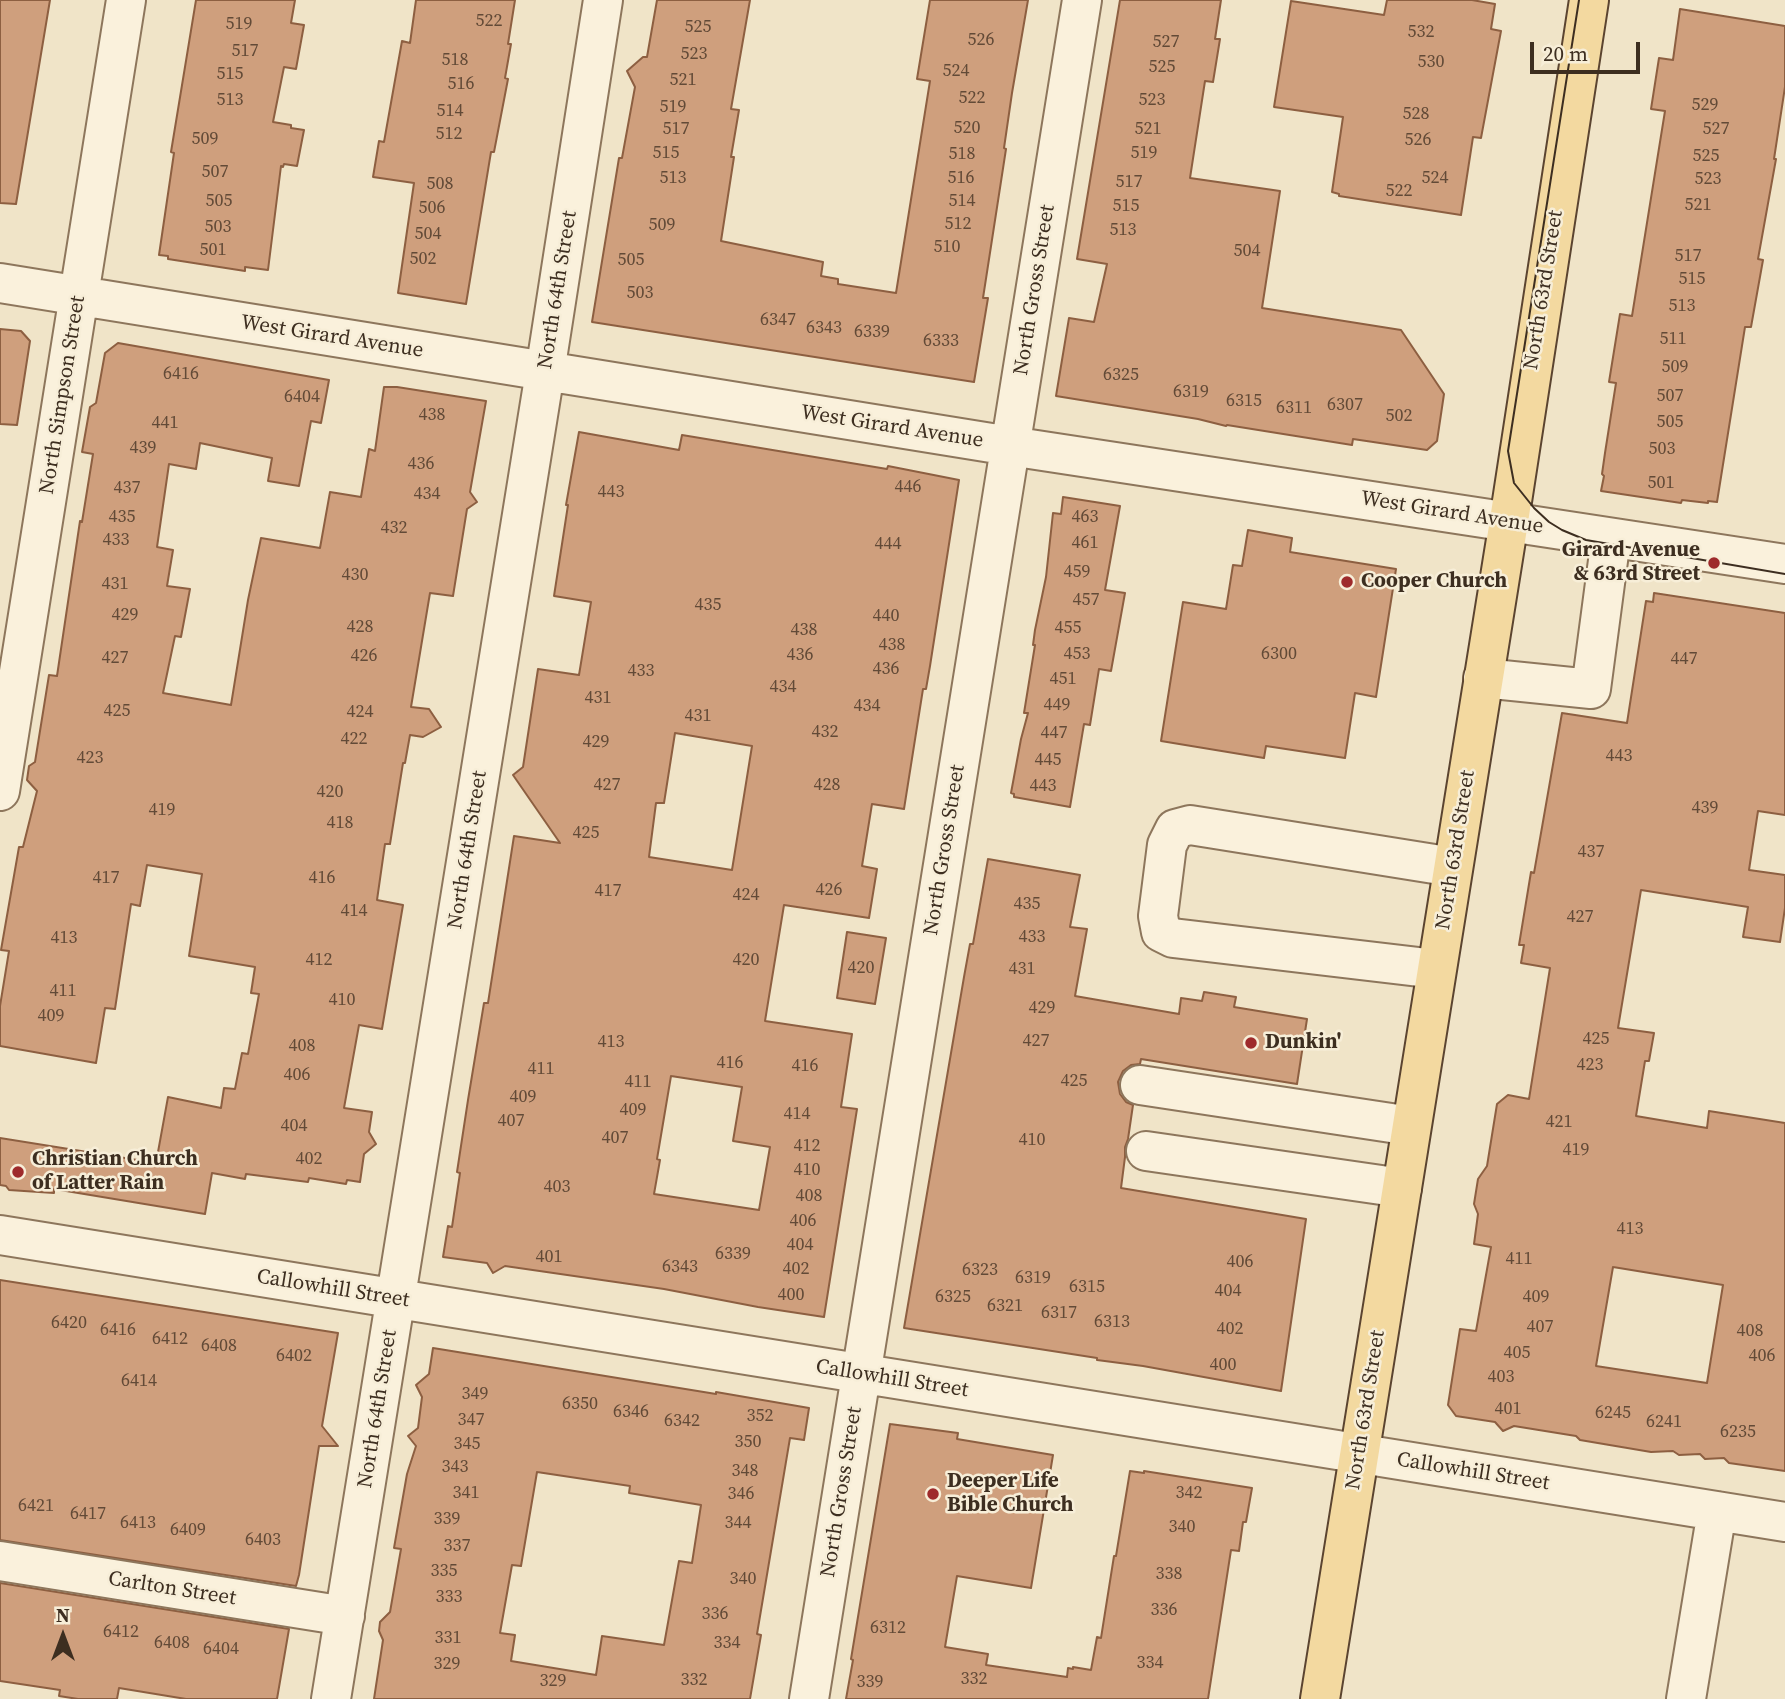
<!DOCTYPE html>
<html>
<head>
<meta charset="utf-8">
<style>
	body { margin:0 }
	#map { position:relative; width:1785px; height:1699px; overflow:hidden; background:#f0e4c8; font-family:"Source Serif 4",serif }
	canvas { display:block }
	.north { position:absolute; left:28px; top:1601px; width:70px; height:70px; -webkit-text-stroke:5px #f7eed8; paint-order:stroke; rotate:0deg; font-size:19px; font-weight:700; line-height:28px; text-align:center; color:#3d2e20 }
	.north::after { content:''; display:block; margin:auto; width:24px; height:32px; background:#3d2e20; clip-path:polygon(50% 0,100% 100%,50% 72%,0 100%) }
	.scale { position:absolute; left:1530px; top:42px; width:110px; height:32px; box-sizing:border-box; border:4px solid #3d2e20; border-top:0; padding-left:9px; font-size:21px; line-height:24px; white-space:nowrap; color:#3d2e20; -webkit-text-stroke:5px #f7eed8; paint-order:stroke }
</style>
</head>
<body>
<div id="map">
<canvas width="1785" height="1699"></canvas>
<div class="north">N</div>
<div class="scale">20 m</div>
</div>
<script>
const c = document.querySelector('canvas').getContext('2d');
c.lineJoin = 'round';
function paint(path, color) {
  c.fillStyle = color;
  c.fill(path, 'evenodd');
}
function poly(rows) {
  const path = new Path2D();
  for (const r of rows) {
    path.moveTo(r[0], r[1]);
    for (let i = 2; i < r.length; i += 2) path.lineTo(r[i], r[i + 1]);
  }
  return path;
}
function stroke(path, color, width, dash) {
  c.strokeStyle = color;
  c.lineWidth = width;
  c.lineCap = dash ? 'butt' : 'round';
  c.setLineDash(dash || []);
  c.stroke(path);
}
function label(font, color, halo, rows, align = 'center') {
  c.font = font + ' "Source Serif 4",serif';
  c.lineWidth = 5;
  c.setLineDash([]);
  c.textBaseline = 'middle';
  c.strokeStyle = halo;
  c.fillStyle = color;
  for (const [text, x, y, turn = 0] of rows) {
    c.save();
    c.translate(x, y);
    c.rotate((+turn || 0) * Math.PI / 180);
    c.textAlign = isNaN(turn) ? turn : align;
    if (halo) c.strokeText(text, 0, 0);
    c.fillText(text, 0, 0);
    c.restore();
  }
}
const building = poly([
	[0,0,50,0,16,204,0,203,0,0],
	[196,0,295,0,291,23,304,25,296,69,284,67,273,122,291,125,291,128,304,130,297,166,284,164,283,167,281,166,268,270,245,267,245,271,168,259,168,256,159,255,174,153,171,152,196,0],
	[416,0,515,0,508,44,511,44,505,78,508,79,494,152,491,152,466,304,398,293,414,183,373,177,379,141,384,142,402,41,410,43,416,0],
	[657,0,750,0,731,109,739,110,731,157,734,157,721,241,823,262,821,276,838,279,838,284,896,293,930,81,917,79,930,0,1028,0,1012,93,1004,148,1006,149,983,298,988,298,974,382,592,322,619,158,622,158,635,87,627,71,643,57,647,57,657,0],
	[1120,0,1221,0,1215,39,1220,39,1213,82,1205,81,1190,178,1280,191,1262,308,1401,330,1444,394,1437,441,1427,450,1353,439,1352,445,1227,425,1226,426,1198,419,1056,396,1069,318,1094,322,1107,264,1077,259,1120,0],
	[1387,0,1472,0,1495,4,1491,29,1501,31,1481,138,1473,137,1461,215,1339,196,1339,194,1332,192,1343,117,1274,107,1291,1,1384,15,1387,0],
	[1680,9,1785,26,1785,87,1774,159,1776,159,1758,259,1763,260,1751,327,1745,327,1717,502,1708,501,1708,503,1682,500,1681,503,1601,491,1604,476,1602,474,1605,453,1616,383,1609,382,1620,314,1632,316,1665,111,1651,109,1659,58,1673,60,1680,9],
	[0,329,21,331,30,341,17,425,0,424,0,329],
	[118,343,329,380,321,423,311,421,299,486,268,481,272,458,200,443,196,469,169,464,157,547,173,550,167,586,190,589,181,637,175,636,163,693,231,705,248,600,261,538,320,548,330,492,361,497,369,449,375,451,384,387,397,387,486,401,470,492,477,502,467,509,453,596,430,593,411,707,429,709,441,727,423,737,410,735,405,763,403,763,390,844,385,844,377,900,403,905,382,1029,359,1025,344,1108,372,1112,369,1132,376,1144,364,1154,360,1182,347,1180,346,1184,309,1178,308,1182,246,1174,245,1179,212,1173,205,1214,54,1189,54,1193,9,1190,6,1186,0,1185,0,1138,156,1163,168,1097,221,1108,224,1088,235,1089,242,1053,248,1054,259,994,251,993,255,967,189,956,202,874,147,865,140,906,131,904,115,1009,105,1008,96,1063,0,1046,0,1006,9,951,1,950,19,847,23,847,37,791,27,780,29,766,35,762,49,675,57,676,80,521,82,522,93,454,82,452,90,407,96,403,105,353,118,343],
	[579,432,679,450,682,435,887,469,888,466,959,480,930,666,926,689,923,689,904,809,872,804,862,866,877,869,869,918,784,905,765,1021,852,1034,841,1107,857,1109,824,1317,758,1307,664,1289,505,1266,493,1273,487,1263,443,1257,448,1226,452,1227,460,1173,457,1172,468,1100,484,1003,488,1003,514,836,560,843,513,775,523,767,538,669,579,675,591,602,554,596,568,505,566,505,579,432],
	[675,733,752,746,732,870,649,857,656,803,664,803,675,733],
	[671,1076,742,1087,733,1141,770,1147,759,1210,654,1194,660,1160,657,1159,671,1076],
	[1063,497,1120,506,1105,590,1125,593,1111,671,1099,669,1090,725,1084,724,1070,807,1014,797,1014,794,1011,793,1021,739,1028,713,1024,713,1035,645,1033,645,1035,630,1046,577,1053,513,1061,514,1063,497],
	[1248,530,1292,538,1290,552,1396,569,1376,697,1355,693,1345,758,1266,746,1264,758,1161,741,1183,602,1226,609,1233,565,1242,566,1248,530],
	[1654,593,1785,613,1785,815,1758,811,1749,870,1785,875,1785,908,1780,942,1743,937,1748,907,1641,890,1618,1028,1654,1033,1649,1061,1645,1061,1636,1116,1707,1128,1709,1111,1785,1123,1785,1471,1729,1463,1724,1458,1705,1459,1700,1454,1679,1455,1673,1451,1651,1452,1580,1440,1576,1436,1514,1426,1503,1431,1495,1422,1456,1416,1448,1405,1460,1329,1476,1331,1491,1247,1474,1244,1478,1214,1474,1204,1478,1179,1487,1166,1497,1104,1508,1095,1529,1099,1550,968,1521,963,1524,945,1519,945,1531,872,1534,873,1562,713,1627,723,1646,601,1653,602,1654,593],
	[1613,1267,1723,1285,1707,1383,1596,1366,1613,1267],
	[988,859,1080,875,1070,927,1087,929,1075,996,1179,1014,1181,998,1202,1001,1204,992,1236,997,1234,1007,1307,1019,1297,1084,1141,1059,1140,1064,1131,1065,1123,1071,1118,1082,1120,1094,1126,1102,1133,1105,1128,1139,1125,1147,1125,1157,1121,1188,1306,1219,1281,1391,1143,1366,1097,1360,1097,1358,1065,1353,904,1328,964,977,970,944,973,944,988,859],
	[847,932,886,938,875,1004,837,998,847,932],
	[0,1280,338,1333,322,1426,338,1446,319,1446,299,1575,296,1586,0,1540,0,1280],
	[433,1348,716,1394,716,1392,809,1408,804,1440,790,1438,757,1634,761,1635,750,1699,374,1699,383,1640,379,1631,380,1622,390,1612,401,1549,394,1548,407,1474,416,1446,408,1436,418,1428,422,1397,416,1385,429,1374,433,1348],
	[537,1472,630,1486,629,1493,701,1505,692,1563,679,1561,664,1645,602,1636,596,1675,511,1661,515,1635,500,1633,512,1565,521,1566,537,1472],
	[890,1424,958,1433,957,1439,1053,1455,1031,1588,957,1576,945,1647,988,1654,986,1665,1067,1677,1068,1668,1073,1669,1073,1667,1091,1670,1097,1637,1101,1638,1114,1556,1116,1556,1130,1471,1144,1473,1144,1471,1252,1488,1246,1522,1243,1522,1239,1551,1231,1550,1208,1699,846,1699,853,1660,851,1659,890,1424],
	[0,1583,289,1629,277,1699,186,1699,119,1688,117,1699,78,1699,59,1696,60,1690,0,1681,0,1583]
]);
paint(building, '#cf9f7d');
stroke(building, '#8d5f41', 2);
const minor = poly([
	[0,283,1010,446,1785,564],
	[1483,678,1591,689,1611,538],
	[0,791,126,0],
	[1436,969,1173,938,1161,932,1158,916,1167,845,1175,829,1190,825,1453,867],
	[1140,1085,1411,1126],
	[1146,1151,1402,1188],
	[0,1235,1785,1522],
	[0,1561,345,1616],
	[331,1699,545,372,603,0],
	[809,1699,1082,0],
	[1686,1699,1717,1511]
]);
const major = poly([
	[1320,1699,1509,521,1589,0]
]);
stroke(minor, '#8d765c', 42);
stroke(major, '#5b4430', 42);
stroke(minor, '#faf1dc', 38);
stroke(major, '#f3d9a0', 38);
stroke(poly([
	[1579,0,1508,451,1514,483,1534,508,1549,522,1562,530,1586,540,1785,574]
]), '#3d2e20', 2);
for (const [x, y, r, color] of [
	[1714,563,7,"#9e2a2b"],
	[1347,582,7,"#9e2a2b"],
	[1251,1043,7,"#9e2a2b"],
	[18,1172,7,"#9e2a2b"],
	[933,1494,7,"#9e2a2b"]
]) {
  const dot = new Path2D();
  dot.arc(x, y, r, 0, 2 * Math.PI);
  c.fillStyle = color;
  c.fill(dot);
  stroke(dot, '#f7eed8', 2.5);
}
label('18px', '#624a37', null, [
	["522",489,21],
	["519",239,24],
	["525",698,27],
	["532",1421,32],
	["526",981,40],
	["527",1166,42],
	["517",245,51],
	["523",694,54],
	["518",455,60],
	["530",1431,62],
	["525",1162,67],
	["524",956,71],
	["515",230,74],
	["521",683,80],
	["516",461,84],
	["522",972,98],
	["513",230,100],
	["523",1152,100],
	["529",1705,105],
	["519",673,107],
	["514",450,111],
	["528",1416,114],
	["520",967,128],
	["517",676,129],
	["521",1148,129],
	["527",1716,129],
	["512",449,134],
	["509",205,139],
	["526",1418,140],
	["515",666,153],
	["519",1144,153],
	["518",962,154],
	["525",1706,156],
	["507",215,172],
	["513",673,178],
	["516",961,178],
	["524",1435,178],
	["523",1708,179],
	["517",1129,182],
	["508",440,184],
	["522",1399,191],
	["505",219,201],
	["514",962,201],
	["521",1698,205],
	["515",1126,206],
	["506",432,208],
	["512",958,224],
	["509",662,225],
	["503",218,227],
	["513",1123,230],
	["504",428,234],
	["510",947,247],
	["501",213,250],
	["504",1247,251],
	["517",1688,256],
	["502",423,259],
	["505",631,260],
	["515",1692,279],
	["503",640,293],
	["513",1682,306],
	["6347",778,320],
	["6343",824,328],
	["6339",872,332],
	["511",1673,339],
	["6333",941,341],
	["509",1675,367],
	["6416",181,374],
	["6325",1121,375],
	["6319",1191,392],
	["507",1670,396],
	["6404",302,397],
	["6315",1244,401],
	["6307",1345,405],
	["6311",1294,408],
	["438",432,415],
	["502",1399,416],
	["505",1670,422],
	["441",165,423],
	["439",143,448],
	["503",1662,449],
	["436",421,464],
	["501",1661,483],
	["446",908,487],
	["437",127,488],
	["443",611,492],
	["434",427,494],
	["435",122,517],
	["463",1085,517],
	["432",394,528],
	["433",116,540],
	["461",1085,543],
	["444",888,544],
	["459",1077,572],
	["430",355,575],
	["431",115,584],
	["457",1086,600],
	["435",708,605],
	["429",125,615],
	["440",886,616],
	["428",360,627],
	["455",1068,628],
	["438",804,630],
	["438",892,645],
	["453",1077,654],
	["6300",1279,654],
	["436",800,655],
	["426",364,656],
	["427",115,658],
	["447",1684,659],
	["436",886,669],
	["433",641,671],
	["451",1063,679],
	["434",783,687],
	["431",598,698],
	["449",1057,705],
	["434",867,706],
	["425",117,711],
	["424",360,712],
	["431",698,716],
	["432",825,732],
	["447",1054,733],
	["422",354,739],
	["429",596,742],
	["443",1619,756],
	["423",90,758],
	["445",1048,760],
	["427",607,785],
	["428",827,785],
	["443",1043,786],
	["420",330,792],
	["439",1705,808],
	["419",162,810],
	["418",340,823],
	["425",586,833],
	["437",1591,852],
	["417",106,878],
	["416",322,878],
	["426",829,890],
	["417",608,891],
	["424",746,895],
	["435",1027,904],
	["414",354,911],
	["427",1580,917],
	["433",1032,937],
	["413",64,938],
	["412",319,960],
	["420",746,960],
	["420",861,968],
	["431",1022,969],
	["411",63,991],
	["410",342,1000],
	["429",1042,1008],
	["409",51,1016],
	["425",1596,1039],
	["427",1036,1041],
	["413",611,1042],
	["408",302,1046],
	["416",730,1063],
	["423",1590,1065],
	["416",805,1066],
	["411",541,1069],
	["406",297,1075],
	["425",1074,1081],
	["411",638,1082],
	["409",523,1097],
	["409",633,1110],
	["414",797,1114],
	["407",511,1121],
	["421",1559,1122],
	["404",294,1126],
	["407",615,1138],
	["410",1032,1140],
	["412",807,1146],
	["419",1576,1150],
	["402",309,1159],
	["410",807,1170],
	["403",557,1187],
	["408",809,1196],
	["406",803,1221],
	["413",1630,1229],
	["404",800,1245],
	["6339",733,1254],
	["401",549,1257],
	["411",1519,1259],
	["406",1240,1262],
	["6343",680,1267],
	["402",796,1269],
	["6323",980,1270],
	["6319",1033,1278],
	["6315",1087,1287],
	["404",1228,1291],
	["400",791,1295],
	["6325",953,1297],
	["409",1536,1297],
	["6321",1005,1306],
	["6317",1059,1313],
	["6313",1112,1322],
	["6420",69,1323],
	["407",1540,1327],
	["402",1230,1329],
	["6416",118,1330],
	["408",1750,1331],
	["6412",170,1339],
	["6408",219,1346],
	["405",1517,1353],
	["6402",294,1356],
	["406",1762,1356],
	["400",1223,1365],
	["403",1501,1377],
	["6414",139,1381],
	["349",475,1394],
	["6350",580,1404],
	["401",1508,1409],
	["6346",631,1412],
	["6245",1613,1413],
	["352",760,1416],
	["347",471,1420],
	["6342",682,1421],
	["6241",1664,1422],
	["6235",1738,1432],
	["350",748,1442],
	["345",467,1444],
	["343",455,1467],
	["348",745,1471],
	["341",466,1493],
	["342",1189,1493],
	["346",741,1494],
	["6421",36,1506],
	["6417",88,1514],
	["339",447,1519],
	["6413",138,1523],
	["344",738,1523],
	["340",1182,1527],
	["6409",188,1530],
	["6403",263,1540],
	["337",457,1546],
	["335",444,1571],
	["338",1169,1574],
	["340",743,1579],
	["333",449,1597],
	["336",1164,1610],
	["336",715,1614],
	["6312",888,1628],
	["6412",121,1632],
	["331",448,1638],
	["6408",172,1643],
	["334",727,1643],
	["6404",221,1649],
	["334",1150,1663],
	["329",447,1664],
	["332",974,1679],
	["332",694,1680],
	["329",553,1681],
	["339",870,1682]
]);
label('21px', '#3d2e20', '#f7eed8', [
	["North 64th Street",558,290,-81],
	["North Gross Street",1035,290,-81],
	["North 63rd Street",1544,290,-81],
	["West Girard Avenue",332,337,9],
	["North Simpson Street",63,395,-81],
	["West Girard Avenue",892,427,9],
	["West Girard Avenue",1452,513,9],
	["North 64th Street",468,850,-81],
	["North Gross Street",945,850,-81],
	["North 63rd Street",1456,850,-81],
	["Callowhill Street",333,1289,9],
	["Callowhill Street",892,1379,9],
	["North 64th Street",378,1409,-81],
	["North 63rd Street",1366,1410,-81],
	["Callowhill Street",1473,1472,9],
	["North Gross Street",842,1492,-81],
	["Carlton Street",172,1589,9]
]);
label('bold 21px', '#3d2e20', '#f7eed8', [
	["Girard Avenue",1700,551,"right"],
	["& 63rd Street",1700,575,"right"],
	["Cooper Church",1361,582],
	["Dunkin'",1265,1043],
	["Christian Church",32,1160],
	["of Latter Rain",32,1184],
	["Deeper Life",947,1482],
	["Bible Church",947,1506]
], 'left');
</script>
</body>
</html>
